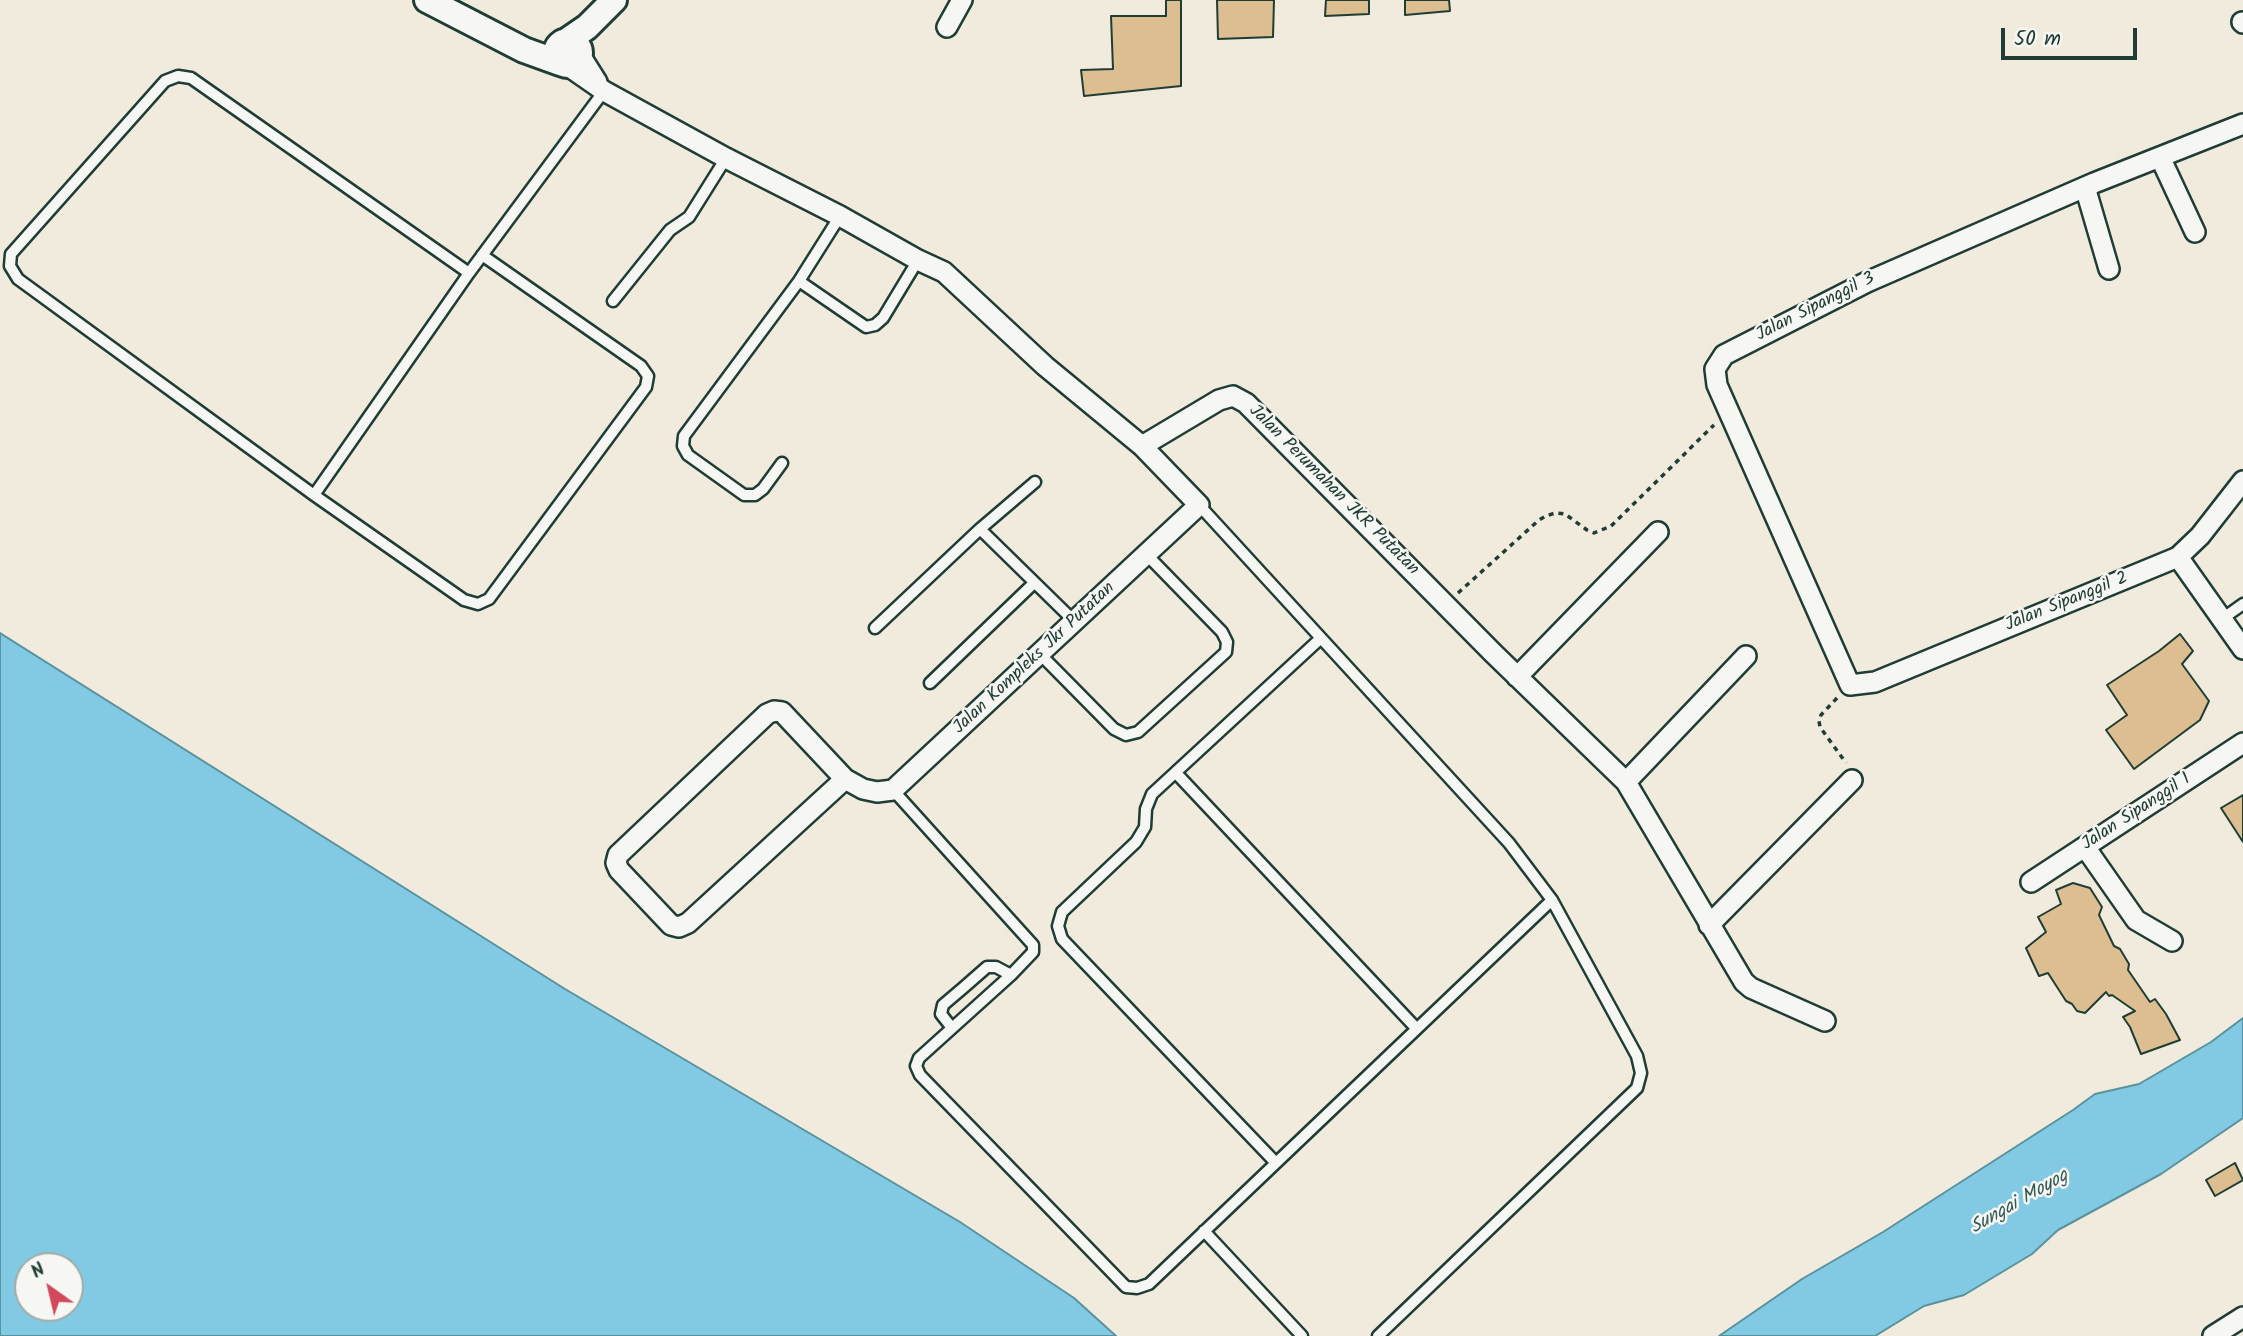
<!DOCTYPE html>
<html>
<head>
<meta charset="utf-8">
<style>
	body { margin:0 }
	#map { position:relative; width:2243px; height:1336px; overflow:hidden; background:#f1ebde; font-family:Kalam,sans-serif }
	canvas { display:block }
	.north { position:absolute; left:14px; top:1252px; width:70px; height:70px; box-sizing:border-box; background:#f6f6f2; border:2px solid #a0aca6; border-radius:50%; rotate:326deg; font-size:19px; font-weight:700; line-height:28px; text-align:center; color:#1f3d34 }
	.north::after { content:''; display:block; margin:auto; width:24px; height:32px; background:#d1495b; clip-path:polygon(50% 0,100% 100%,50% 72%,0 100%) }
	.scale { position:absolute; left:2001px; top:28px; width:136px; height:32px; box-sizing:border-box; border:4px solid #1f3d34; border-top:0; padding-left:9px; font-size:21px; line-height:24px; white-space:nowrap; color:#1f3d34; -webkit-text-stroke:5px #f6f6f2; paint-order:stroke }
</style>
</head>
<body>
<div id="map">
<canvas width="2243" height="1336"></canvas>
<div class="north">N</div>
<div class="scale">50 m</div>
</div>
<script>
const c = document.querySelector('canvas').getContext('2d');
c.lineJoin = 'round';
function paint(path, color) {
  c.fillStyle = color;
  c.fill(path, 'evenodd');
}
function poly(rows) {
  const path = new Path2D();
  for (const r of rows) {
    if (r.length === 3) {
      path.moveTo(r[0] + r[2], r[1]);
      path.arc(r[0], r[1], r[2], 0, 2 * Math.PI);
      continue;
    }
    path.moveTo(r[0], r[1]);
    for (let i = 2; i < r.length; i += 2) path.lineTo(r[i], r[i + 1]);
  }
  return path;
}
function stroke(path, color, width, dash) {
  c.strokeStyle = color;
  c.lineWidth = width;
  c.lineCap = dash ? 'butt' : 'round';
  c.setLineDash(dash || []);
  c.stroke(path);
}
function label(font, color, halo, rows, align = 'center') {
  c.font = font + ' Kalam,sans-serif';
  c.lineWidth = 5;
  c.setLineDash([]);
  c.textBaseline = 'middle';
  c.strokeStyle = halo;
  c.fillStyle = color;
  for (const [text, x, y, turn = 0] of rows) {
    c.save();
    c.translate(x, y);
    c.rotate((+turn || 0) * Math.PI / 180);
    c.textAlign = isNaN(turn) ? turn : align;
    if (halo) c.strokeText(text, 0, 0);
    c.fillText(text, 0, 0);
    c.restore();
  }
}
const water = poly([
	[0,633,565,989,960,1222,1074,1298,1116,1336,0,1336,0,633],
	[70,1266,70,1308,28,1308,28,1266,70,1266],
	[2243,1018,2243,1118,2161,1174,2058,1230,2032,1254,1964,1295,1924,1306,1875,1336,1719,1336,1802,1279,1883,1232,2073,1110,2095,1094,2139,1084,2211,1042,2243,1018]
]);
paint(water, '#82cae3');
stroke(water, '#5a929d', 2);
const building = poly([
	[1166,0,1181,0,1181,86,1084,96,1081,70,1113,69,1111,16,1166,16,1166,0],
	[1217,0,1274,0,1273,37,1218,39,1217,0],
	[1326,0,1369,0,1369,14,1325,16,1326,0],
	[1405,0,1449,0,1450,11,1405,15,1405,0],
	[2180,634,2193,651,2182,664,2209,701,2200,720,2134,769,2106,730,2127,715,2107,685,2159,651,2180,634],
	[2243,795,2243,842,2221,808,2243,795],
	[2073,883,2090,888,2102,907,2099,915,2114,946,2120,949,2129,964,2128,970,2150,1002,2155,999,2166,1014,2180,1040,2141,1054,2130,1027,2123,1017,2135,1011,2112,995,2109,996,2106,992,2085,1013,2077,1011,2072,1004,2066,1001,2048,973,2039,976,2026,948,2046,932,2038,917,2061,904,2056,890,2073,883],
	[2235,1163,2243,1180,2215,1196,2206,1180,2235,1163]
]);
paint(building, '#dcbe90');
stroke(building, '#1f3d34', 2);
const service = poly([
	[482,255,641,366,648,376,646,387,489,599,478,604,464,600,314,495,18,279,10,266,11,254,165,81,178,76,191,78,469,273,604,91],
	[799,281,866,327,875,325,883,318,918,260],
	[613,301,670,230,689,217,726,158],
	[782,463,763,489,755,495,744,495,688,455,683,446,684,436,799,281,840,216],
	[314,495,469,273],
	[1199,505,1509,843,1552,900,1637,1056,1641,1073,1637,1088,1378,1336],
	[980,529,1035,482],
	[2222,619,2243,604],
	[875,628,980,529,1075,622],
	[1040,654,1114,729,1126,735,1138,732,1226,652,1227,642,1222,632,1147,555],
	[930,683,1034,583],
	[1176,773,1416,1028],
	[893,790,1033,945,1033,952,1011,975,919,1058,916,1066,920,1075,1126,1287,1137,1288,1149,1284,1552,900],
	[952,1028,941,1014,943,1005,963,988,987,967,996,967,1011,975],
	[1276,1163,1062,939,1058,926,1062,912,1136,842,1145,827,1146,809,1152,794,1321,638],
	[1204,1231,1302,1336]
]);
const minor = poly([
	[2242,22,2243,23],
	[947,27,962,0],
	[580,55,597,82],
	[568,66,604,91,726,158,840,216,918,260,944,272,1045,366,1142,446,1199,505,893,790,877,792,863,789,845,779,782,712,774,711,767,714,618,855,616,863,619,870,671,925,679,927,688,923,845,779],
	[2243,124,2094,183,1867,282,1724,355,1715,369,1717,385,1850,685,1875,682,2178,557,2243,649],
	[2160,157,2195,232],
	[2085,187,2109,269],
	[1142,446,1219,400,1233,396,1246,403,1493,653,1626,782,1744,982,1751,988,1825,1021],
	[2178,557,2200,536,2243,481],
	[1517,677,1658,532],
	[1626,782,1746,656],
	[2085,847,2136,920,2172,941],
	[2031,882,2243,743],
	[1709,925,1852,780],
	[2213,1336,2243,1317]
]);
const tertiary = poly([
	[427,0,524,50,560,63],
	[568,40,587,27,614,0],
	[568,53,12]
]);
stroke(service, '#1f3d34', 15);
stroke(minor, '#1f3d34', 24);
stroke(tertiary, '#1f3d34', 30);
stroke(poly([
	[1458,593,1539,520,1546,516,1555,513,1565,514,1587,530,1594,533,1611,526,1714,425],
	[1837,698,1821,715,1819,721,1820,727,1846,763]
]), '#1f3d34', 3.5, [5, 5]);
stroke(service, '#f6f6f2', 10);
stroke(minor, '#f6f6f2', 19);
stroke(tertiary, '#f6f6f2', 24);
label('18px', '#1f3d34', '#f6f6f2', [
	["Jalan Sipanggil 3",1816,308,-27],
	["Jalan Perumahan JKR Putatan",1333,491,45],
	["Jalan Sipanggil 2",2067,603,-22],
	["Jalan Kompleks Jkr Putatan",1035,659,-43],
	["Jalan Sipanggil 1",2137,813,-33]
]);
label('italic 19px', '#335957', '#f6f6f2', [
	["Sungai Moyog",2020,1203,-30]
]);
</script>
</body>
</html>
